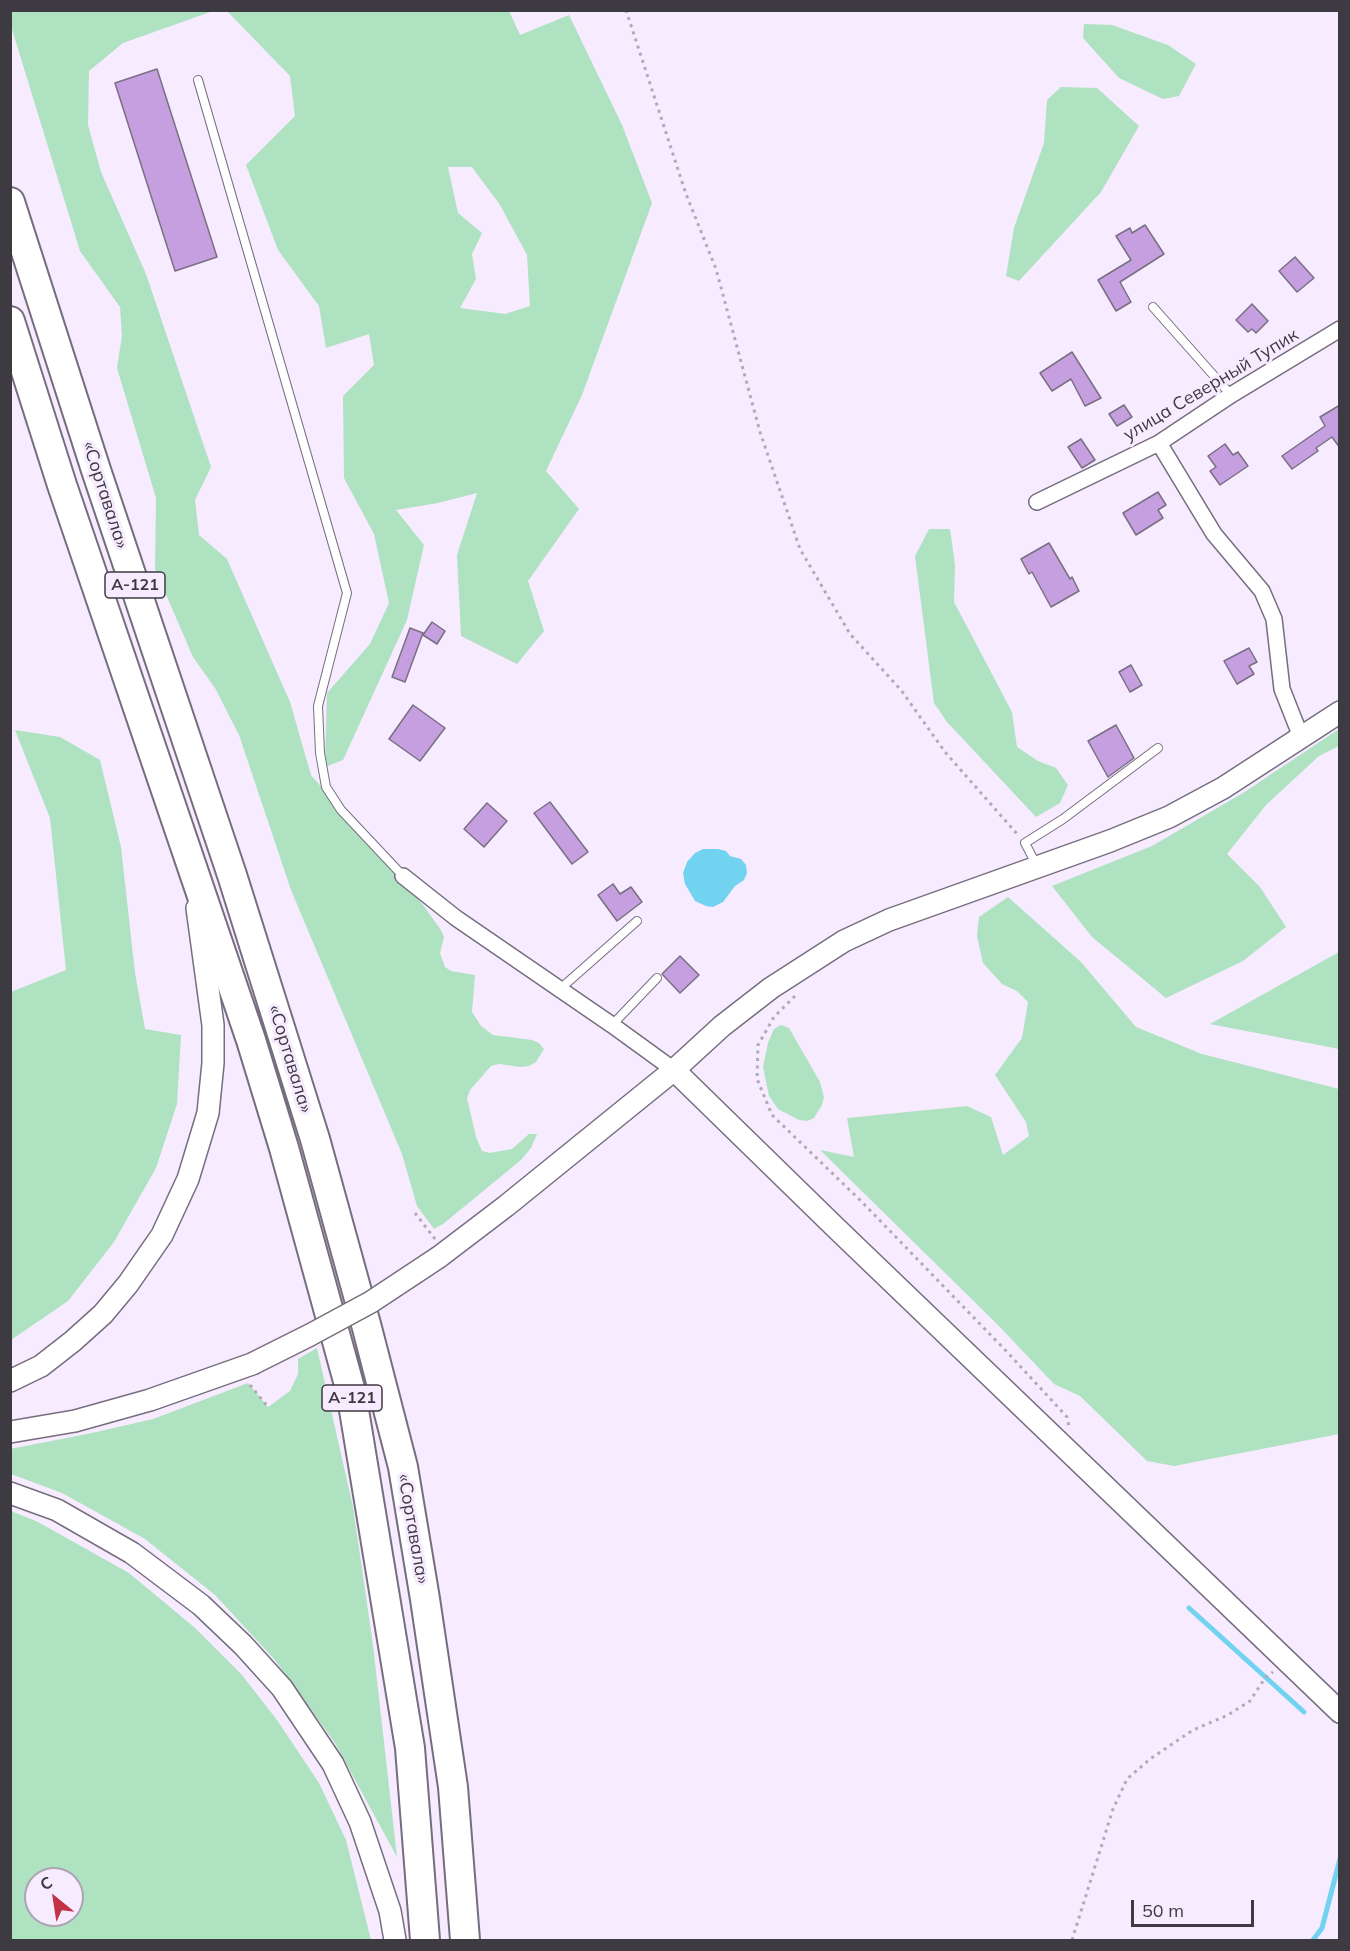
<!DOCTYPE html>
<html>
<head>
<meta charset="utf-8">
<style>
	body { margin:0 }
	#map { position:relative; width:1350px; height:1951px; overflow:hidden; background:#f7ebff; font-family:Mulish,sans-serif }
	canvas { display:block }
	.frame { position:absolute; inset:0; border:12px solid #3e3a41; pointer-events:none }
	.north { position:absolute; left:24px; top:1867px; width:60px; height:60px; box-sizing:border-box; background:#f7ebff; border:2px solid #ada4b3; border-radius:50%; rotate:330deg; font-size:16px; font-weight:700; line-height:24px; text-align:center; color:#3e3a41 }
	.north::after { content:''; display:block; margin:auto; width:21px; height:27px; background:#c33245; clip-path:polygon(50% 0,100% 100%,50% 72%,0 100%) }
	.scale { position:absolute; left:1131px; top:1900px; width:123px; height:27px; box-sizing:border-box; border:3px solid #3e3a41; border-top:0; padding-left:8px; font-size:18px; line-height:21px; white-space:nowrap; color:#3e3a41; -webkit-text-stroke:4px #f7ebff; paint-order:stroke }
</style>
</head>
<body>
<div id="map">
<canvas width="1350" height="1951"></canvas>
<div class="frame"></div>
<div class="north">С</div>
<div class="scale">50 m</div>
</div>
<script>
const c = document.querySelector('canvas').getContext('2d');
c.lineJoin = 'round';
function paint(path, color) {
  c.fillStyle = color;
  c.fill(path, 'evenodd');
}
function poly(rows) {
  const path = new Path2D();
  for (const r of rows) {
    path.moveTo(r[0], r[1]);
    for (let i = 2; i < r.length; i += 2) path.lineTo(r[i], r[i + 1]);
  }
  return path;
}
function stroke(path, color, width, dash) {
  c.strokeStyle = color;
  c.lineWidth = width;
  c.lineCap = dash ? 'butt' : 'round';
  c.setLineDash(dash || []);
  c.stroke(path);
}
function label(font, color, halo, rows, align = 'center') {
  c.font = font + ' Mulish,sans-serif';
  c.lineWidth = 6;
  c.setLineDash([]);
  c.textBaseline = 'middle';
  c.strokeStyle = halo;
  c.fillStyle = color;
  for (const [text, x, y, turn = 0] of rows) {
    c.save();
    c.translate(x, y);
    c.rotate((+turn || 0) * Math.PI / 180);
    c.textAlign = isNaN(turn) ? turn : align;
    if (halo) c.strokeText(text, 0, 0);
    c.fillText(text, 0, 0);
    c.restore();
  }
}
paint(poly([
	[10,11,213,11,123,43,89,71,88,125,101,172,146,274,211,467,195,500,199,535,227,559,290,702,311,775,423,905,441,930,444,937,440,953,445,967,451,971,475,975,472,1012,481,1026,493,1035,532,1040,539,1043,544,1049,536,1062,529,1066,521,1067,499,1064,491,1066,470,1090,467,1098,476,1137,482,1151,490,1153,512,1149,529,1134,537,1134,531,1148,521,1160,443,1224,434,1229,417,1206,402,1154,291,890,239,735,215,688,193,657,155,569,156,498,117,368,122,336,120,307,80,251,11,26],
	[227,11,511,11,510,13,520,35,569,15,622,125,652,203,582,395,546,471,579,509,528,581,544,631,517,664,461,636,457,555,477,493,438,503,396,510,424,545,407,620,343,760,325,767,327,693,370,644,389,603,374,534,344,478,343,396,374,365,369,334,326,348,319,306,278,250,246,165,295,116,290,76],
	[448,167,472,167,500,205,527,255,530,306,505,314,460,308,476,279,472,254,482,233,458,213],
	[1084,24,1112,25,1168,45,1196,64,1179,96,1163,99,1119,78,1083,38],
	[1061,87,1097,88,1139,126,1101,192,1019,281,1006,276,1014,228,1044,143,1047,100],
	[929,529,950,529,955,565,954,602,1012,712,1017,747,1038,761,1056,768,1068,785,1060,803,1036,817,947,722,934,703,915,556],
	[1339,729,1339,746,1319,756,1266,805,1227,854,1260,887,1286,927,1243,961,1166,998,1092,937,1052,886,1152,846,1243,793],
	[15,730,60,737,100,760,121,847,135,973,145,1029,181,1035,177,1104,156,1168,114,1242,68,1301,11,1340,11,992,66,970,50,818],
	[1008,897,1081,962,1136,1027,1202,1054,1339,1089,1339,1434,1174,1466,1147,1461,1080,1396,1054,1384,997,1324,820,1150,854,1157,847,1118,967,1106,991,1117,1003,1155,1029,1136,1026,1122,995,1075,1022,1038,1028,1002,1017,991,1002,984,983,963,977,936,979,917],
	[1339,952,1339,1049,1210,1024],
	[781,1025,789,1028,820,1082,824,1097,822,1105,814,1118,807,1121,799,1120,778,1109,769,1096,763,1067,768,1043,774,1029],
	[317,1348,353,1507,373,1645,397,1857,335,1743,275,1660,215,1595,145,1539,62,1493,11,1474,10,1449,92,1433,153,1419,248,1383,268,1407,290,1391,298,1374,298,1359],
	[11,1511,38,1522,129,1573,194,1627,242,1675,277,1720,319,1783,346,1840,371,1940,11,1940],
	[36,1879,72,1879,72,1915,36,1915]
]), '#aee2c1');
paint(poly([
	[703,849,718,849,726,851,730,856,741,859,746,865,747,873,744,880,735,886,723,902,713,907,706,906,695,901,685,884,683,873,687,862,695,853]
]), '#72d3f0');
stroke(poly([
	[1189,1608,1304,1712],
	[1313,1940,1322,1928,1340,1859]
]), '#72d3f0', 5);
const building = poly([
	[157,69,217,257,175,271,115,83,157,69],
	[1145,225,1164,254,1120,282,1131,302,1116,311,1098,280,1131,260,1116,236,1130,228,1132,233,1145,225],
	[1295,257,1314,278,1297,292,1279,271,1295,257],
	[1252,304,1268,321,1256,333,1252,329,1248,332,1236,320,1252,304],
	[1072,352,1101,398,1085,406,1071,379,1052,391,1040,373,1072,352],
	[1124,405,1132,417,1117,426,1109,414,1124,405],
	[1340,405,1340,448,1332,437,1316,448,1318,451,1292,469,1282,456,1325,426,1320,417,1340,405],
	[1081,439,1095,460,1082,468,1068,447,1081,439],
	[1225,444,1233,455,1238,452,1248,466,1220,485,1210,471,1216,467,1208,456,1225,444],
	[1158,492,1166,505,1158,510,1163,518,1136,535,1123,513,1158,492],
	[1049,543,1070,579,1072,577,1079,591,1051,607,1032,572,1029,574,1021,559,1049,543],
	[432,622,445,631,437,644,423,635,432,622],
	[410,628,423,633,405,682,392,677,410,628],
	[1249,648,1257,662,1249,666,1254,674,1237,684,1224,661,1249,648],
	[1131,665,1142,685,1130,692,1119,672,1131,665],
	[413,705,445,728,420,761,389,739,413,705],
	[1116,725,1134,758,1108,777,1088,741,1116,725],
	[550,802,588,852,572,864,534,813,550,802],
	[487,803,507,821,484,847,464,829,487,803],
	[613,884,620,894,631,887,642,902,617,921,598,895,613,884],
	[680,956,699,975,680,993,662,974,680,956]
]);
paint(building, '#c59fe0');
stroke(building, '#796f80', 1.5);
const lane = poly([
	[198,80,347,593,318,706,320,753,326,787,341,810,403,876],
	[1153,307,1231,395],
	[1036,864,1025,843,1063,819,1158,748],
	[560,989,637,921],
	[612,1025,657,978]
]);
const street = poly([
	[1159,443,1214,534,1262,591,1274,619,1282,689,1301,737],
	[1037,502,1159,443,1231,395,1340,329],
	[403,876,456,918,612,1025,674,1070]
]);
const secondary = poly([
	[674,1070,836,1228,1340,1712],
	[439,1257,506,1206,674,1070,722,1026,771,988,844,941,889,920,1110,841,1169,817,1223,788,1340,712],
	[10,1381,41,1366,73,1341,103,1314,128,1284,162,1235,188,1179,208,1113,213,1063,213,1025,197,908],
	[10,1432,75,1421,150,1400,252,1364],
	[10,1493,57,1510,132,1553,201,1605,243,1645,282,1688,333,1764,360,1822,390,1911,395,1940]
]);
const highway = poly([
	[10,202,96,470,232,875,283,1037,315,1139,367,1328,403,1467,425,1599,453,1787,465,1940],
	[10,321,62,485,251,1040,284,1148,351,1392,410,1748,425,1940]
]);
stroke(lane, '#766d7e', 10);
stroke(street, '#766d7e', 18);
stroke(secondary, '#766d7e', 24);
stroke(highway, '#766d7e', 32);
stroke(poly([
	[626,10,686,194,716,269,760,432,800,549,850,634,901,690,945,752,1018,835],
	[795,996,774,1017,758,1045,757,1079,772,1115,861,1201,1009,1354,1067,1417,1069,1426],
	[415,1213,435,1239],
	[250,1385,268,1407],
	[1072,1940,1113,1809,1127,1779,1150,1759,1193,1730,1228,1715,1250,1701,1265,1678,1273,1672]
]), '#b2a9b8', 3, [3, 4.5]);
stroke(lane, '#fff', 8);
stroke(street, '#fff', 15);
stroke(secondary, '#fff', 21);
stroke(highway, '#fff', 28);
const secondaryBridge = poly([
	[252,1364,310,1335,371,1302,439,1257]
]);
stroke(secondaryBridge, '#766d7e', 24, []);
stroke(secondaryBridge, '#fff', 21);
for (const [x, y, w] of [
	[135,585,60],
	[352,1398,60]
]) {
  const box = new Path2D();
  box.roundRect(x - w / 2, y - 13, w, 26, 4.5);
  c.fillStyle = '#f7ebff';
  c.fill(box);
  stroke(box, '#3e3a41', 1.5);
}
label('bold 16px', '#3e3a41', null, [
	["А-121",135,585],
	["А-121",352,1398]
]);
label('18px', '#3e3a41', '#f7ebff', [
	["улица Северный Тупик",1211,385,-31],
	["«Сортавала»",105,495,72],
	["«Сортавала»",290,1059,73],
	["«Сортавала»",413,1529,80]
]);
</script>
</body>
</html>
